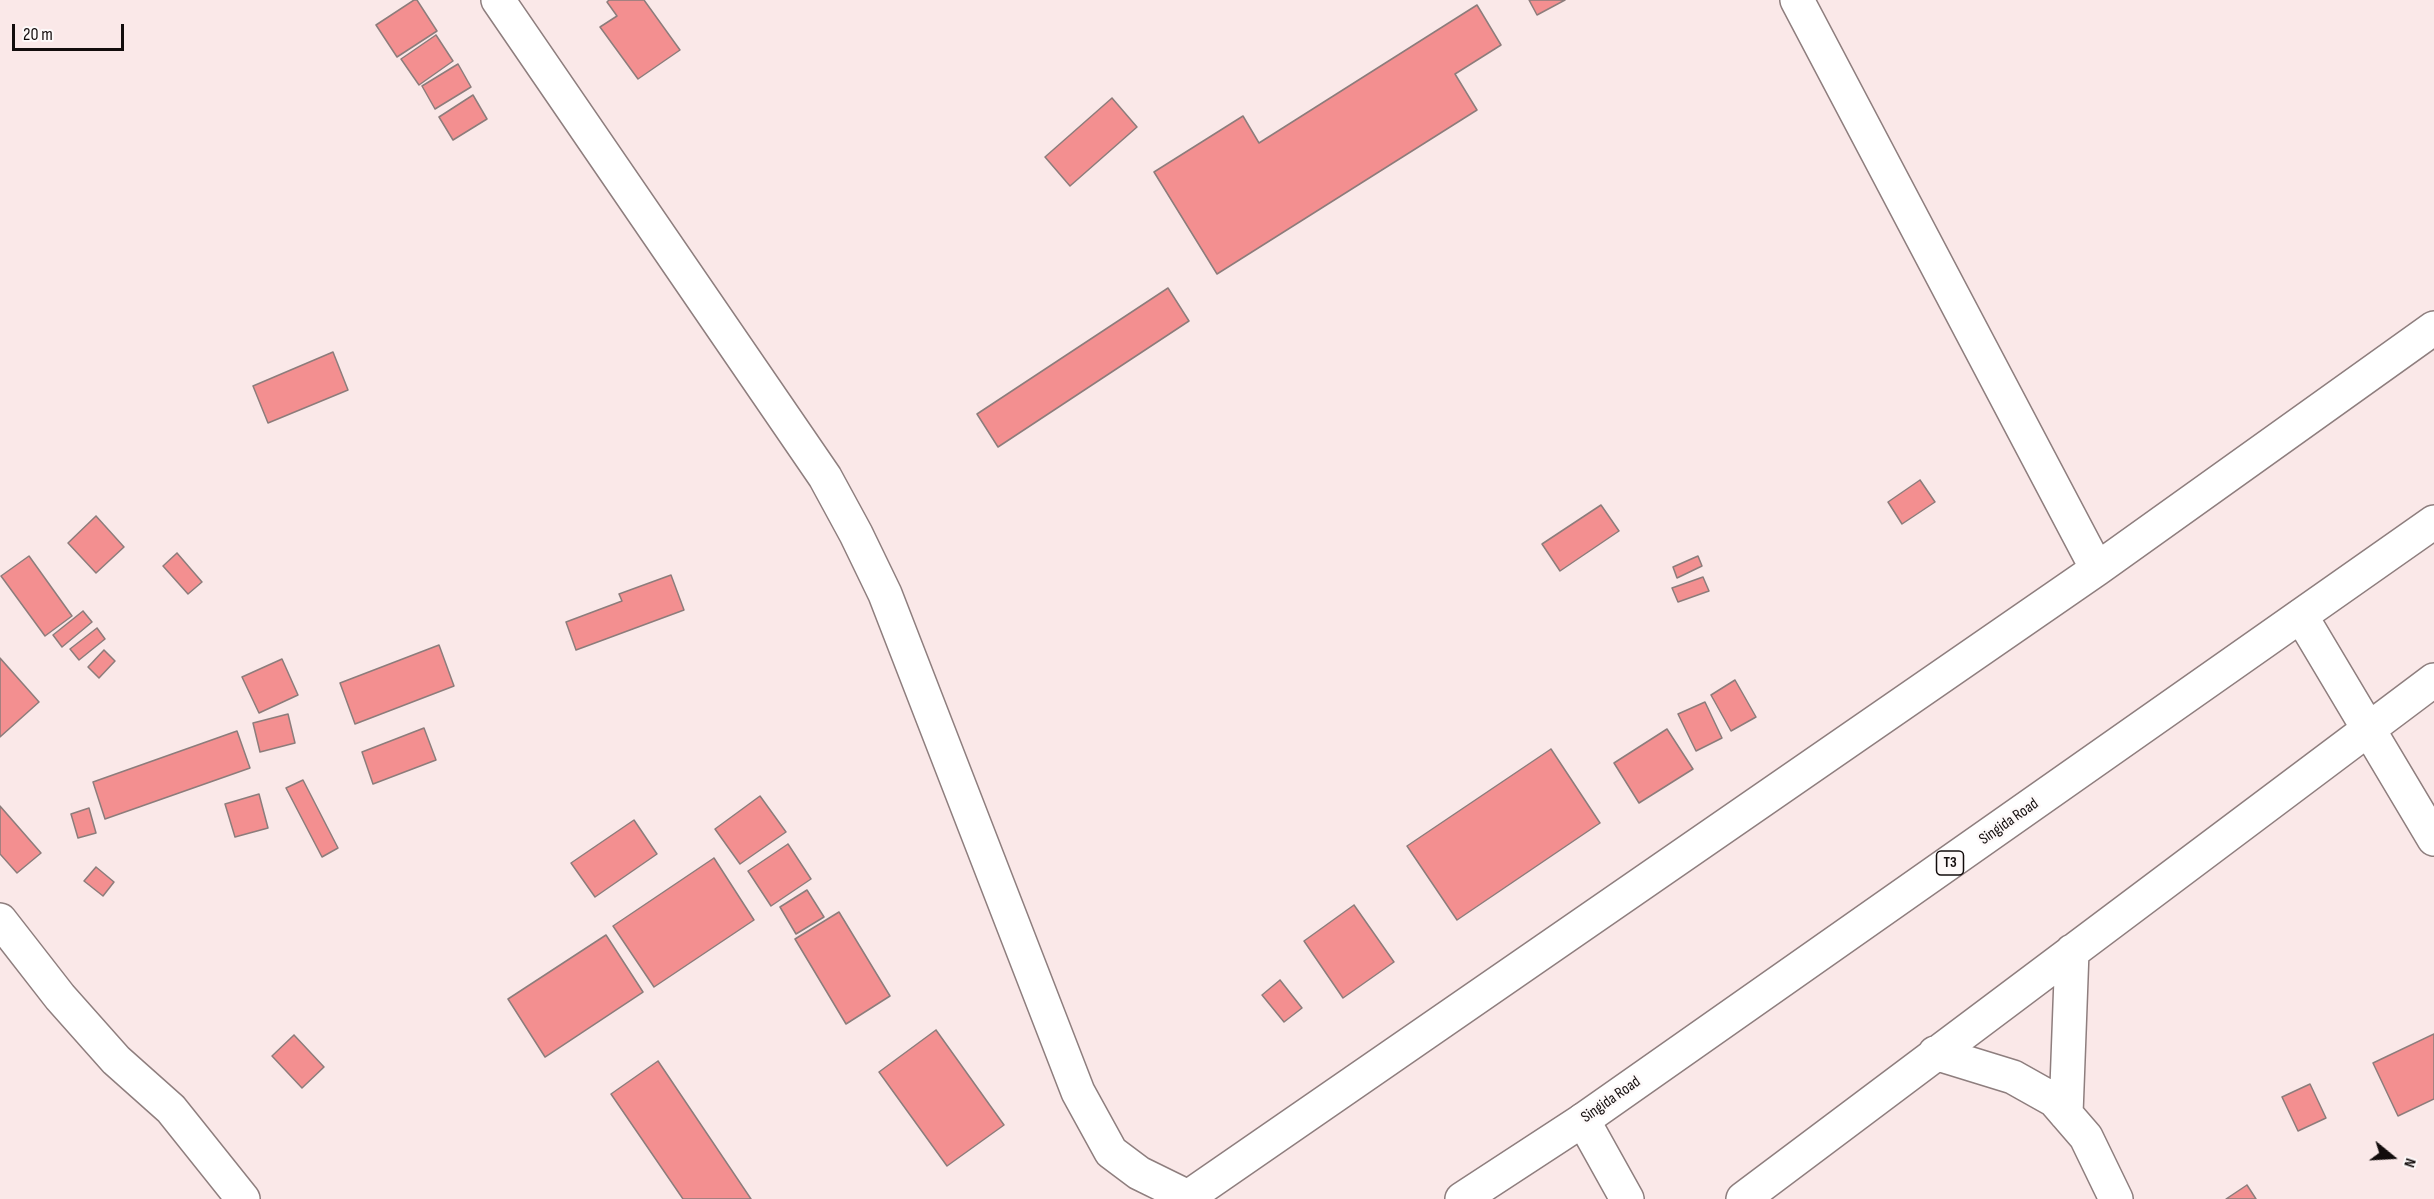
<!DOCTYPE html>
<html>
<head>
<meta charset="utf-8">
<style>
	body { margin:0 }
	#map { position:relative; width:2434px; height:1199px; overflow:hidden; background:#fae8e8; font-family:"Sofia Sans Condensed",sans-serif }
	canvas { display:block }
	.north { position:absolute; left:2362px; top:1127px; width:60px; height:60px; -webkit-text-stroke:4px #fdf9f9; paint-order:stroke; rotate:108deg; font-size:16px; font-weight:700; line-height:24px; text-align:center; color:#120c0c }
	.north::after { content:''; display:block; margin:auto; width:21px; height:27px; background:#120c0c; clip-path:polygon(50% 0,100% 100%,50% 72%,0 100%) }
	.scale { position:absolute; left:12px; top:24px; width:112px; height:27px; box-sizing:border-box; border:3px solid #120c0c; border-top:0; padding-left:8px; font-size:18px; line-height:21px; white-space:nowrap; color:#120c0c; -webkit-text-stroke:4px #fdf9f9; paint-order:stroke }
</style>
</head>
<body>
<div id="map">
<canvas width="2434" height="1199"></canvas>
<div class="north">N</div>
<div class="scale">20 m</div>
</div>
<script>
const c = document.querySelector('canvas').getContext('2d');
c.lineJoin = 'round';
function paint(path, color) {
  c.fillStyle = color;
  c.fill(path, 'evenodd');
}
function poly(rows) {
  const path = new Path2D();
  for (const r of rows) {
    path.moveTo(r[0], r[1]);
    for (let i = 2; i < r.length; i += 2) path.lineTo(r[i], r[i + 1]);
  }
  return path;
}
function stroke(path, color, width, dash) {
  c.strokeStyle = color;
  c.lineWidth = width;
  c.lineCap = dash ? 'butt' : 'round';
  c.setLineDash(dash || []);
  c.stroke(path);
}
function label(font, color, halo, rows, align = 'center') {
  c.font = font + ' "Sofia Sans Condensed",sans-serif';
  c.lineWidth = 5;
  c.setLineDash([]);
  c.textBaseline = 'middle';
  c.strokeStyle = halo;
  c.fillStyle = color;
  for (const [text, x, y, turn = 0] of rows) {
    c.save();
    c.translate(x, y);
    c.rotate((+turn || 0) * Math.PI / 180);
    c.textAlign = isNaN(turn) ? turn : align;
    if (halo) c.strokeText(text, 0, 0);
    c.fillText(text, 0, 0);
    c.restore();
  }
}
const building = poly([
	[414,0,417,0,437,31,397,57,376,25,414,0],
	[609,0,644,0,680,50,638,79,600,27,617,16,607,2,609,0],
	[1529,0,1565,0,1537,15,1529,0],
	[1477,5,1501,45,1455,74,1477,110,1217,274,1154,172,1243,116,1259,143,1477,5],
	[436,35,453,61,419,85,401,59,436,35],
	[458,64,471,87,435,109,422,86,458,64],
	[473,95,487,119,453,140,439,117,473,95],
	[1112,98,1137,127,1070,186,1045,157,1112,98],
	[1168,288,1189,321,998,447,977,414,1168,288],
	[333,352,348,390,268,423,253,386,333,352],
	[1920,480,1935,502,1902,524,1888,502,1920,480],
	[1601,505,1619,531,1560,571,1542,544,1601,505],
	[96,516,124,547,96,573,68,543,96,516],
	[177,553,202,582,188,594,163,566,177,553],
	[29,556,72,616,45,636,1,576,29,556],
	[1698,556,1702,566,1677,578,1673,567,1698,556],
	[671,575,684,610,576,650,566,622,622,601,619,594,671,575],
	[1703,577,1709,591,1678,602,1672,588,1703,577],
	[83,611,92,622,62,647,53,635,83,611],
	[97,628,105,639,79,660,70,649,97,628],
	[439,645,454,686,355,724,340,683,439,645],
	[104,650,115,661,99,678,88,667,104,650],
	[0,658,39,702,0,737,0,658],
	[282,659,298,695,259,713,242,677,282,659],
	[1735,680,1756,717,1731,731,1711,695,1735,680],
	[1705,702,1722,738,1696,751,1678,714,1705,702],
	[288,714,295,743,260,752,253,723,288,714],
	[424,728,436,760,373,784,362,752,424,728],
	[1667,729,1693,769,1639,803,1614,763,1667,729],
	[237,731,250,768,105,819,93,782,237,731],
	[1551,749,1600,823,1457,920,1407,846,1551,749],
	[303,780,338,848,322,857,286,788,303,780],
	[259,794,268,828,235,837,225,804,259,794],
	[760,796,786,832,740,864,715,829,760,796],
	[0,806,41,853,17,873,0,854,0,806],
	[89,808,96,833,78,838,71,814,89,808],
	[634,820,657,854,595,897,571,863,634,820],
	[788,844,811,879,771,906,748,871,788,844],
	[714,858,754,920,654,987,613,926,714,858],
	[96,867,114,882,103,896,84,881,96,867],
	[807,890,824,917,796,934,780,907,807,890],
	[1354,905,1394,962,1343,998,1304,941,1354,905],
	[839,912,890,996,846,1024,795,939,839,912],
	[606,935,643,992,545,1057,508,999,606,935],
	[1280,980,1302,1008,1284,1022,1262,995,1280,980],
	[936,1030,1004,1125,947,1166,879,1072,936,1030],
	[2434,1034,2434,1099,2398,1116,2373,1063,2434,1034],
	[294,1035,324,1067,302,1088,272,1056,294,1035],
	[658,1061,751,1199,683,1199,611,1094,658,1061],
	[2310,1084,2326,1118,2298,1131,2282,1097,2310,1084],
	[2247,1185,2256,1199,2226,1199,2247,1185]
]);
paint(building, '#f38f90');
stroke(building, '#8c7c7b', 1.5);
const minor = poly([
	[498,0,825,477,856,534,885,594,1078,1092,1111,1152,1139,1173,1192,1199],
	[1797,0,2097,569],
	[2301,616,2434,839],
	[0,920,60,997,116,1060,171,1109,243,1199],
	[1935,1053,2013,1077,2054,1100,2086,1137,2116,1199],
	[2066,1114,2072,951],
	[1583,1120,1627,1199],
	[1188,1197,2097,569,2434,328],
	[1743,1199,2434,680]
]);
const highway = poly([
	[1462,1199,1583,1120,2434,522]
]);
stroke(minor, '#8e7e7e', 36);
stroke(highway, '#8e7e7e', 36);
stroke(minor, '#fff', 33);
stroke(highway, '#fff', 33);
for (const [x, y, w] of [
	[1950,863,27]
]) {
  const box = new Path2D();
  box.roundRect(x - w / 2, y - 12, w, 24, 4.5);
  c.fillStyle = '#fdf9f9';
  c.fill(box);
  stroke(box, '#120c0c', 1.5);
}
label('bold 15px', '#120c0c', null, [
	["T3",1950,863]
]);
label('16px', '#120c0c', '#fdf9f9', [
	["Singida Road",2009,822,-35],
	["Singida Road",1611,1100,-35]
]);
</script>
</body>
</html>
